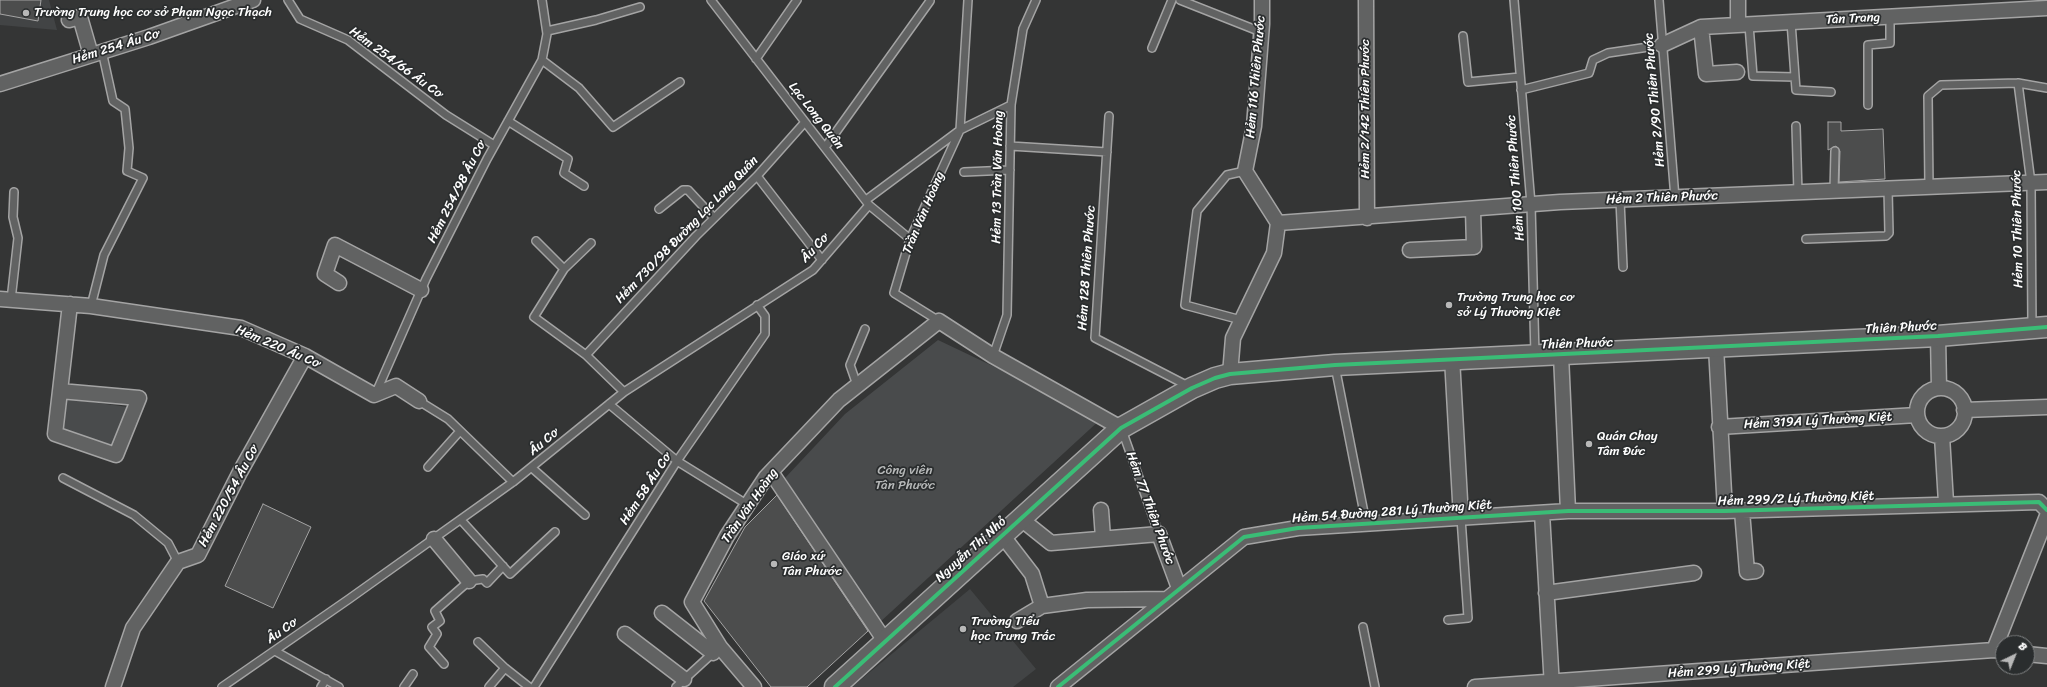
<!DOCTYPE html>
<html>
<head>
<meta charset="utf-8">
<style>
	body { margin:0 }
	#map { position:relative; width:2047px; height:687px; overflow:hidden; background:#343535; font-family:Sriracha,sans-serif }
	canvas { display:block }
	.north { position:absolute; left:1995px; top:635px; width:40px; height:40px; box-sizing:border-box; background:#2a2d2e; border:1px solid #7f8182; border-radius:50%; rotate:43deg; font-size:11px; font-weight:700; line-height:16px; text-align:center; color:#fff }
	.north::after { content:''; display:block; margin:auto; width:14px; height:18px; background:#b8b8b8; clip-path:polygon(50% 0,100% 100%,50% 72%,0 100%) }
</style>
</head>
<body>
<div id="map">
<canvas width="2047" height="687"></canvas>
<div class="north">B</div>
</div>
<script>
const c = document.querySelector('canvas').getContext('2d');
c.lineJoin = 'round';
function paint(path, color) {
  c.fillStyle = color;
  c.fill(path, 'evenodd');
}
function poly(rows) {
  const path = new Path2D();
  for (const r of rows) {
    if (r.length === 3) {
      path.moveTo(r[0] + r[2], r[1]);
      path.arc(r[0], r[1], r[2], 0, 2 * Math.PI);
      continue;
    }
    path.moveTo(r[0], r[1]);
    for (let i = 2; i < r.length; i += 2) path.lineTo(r[i], r[i + 1]);
  }
  return path;
}
function stroke(path, color, width, dash) {
  c.strokeStyle = color;
  c.lineWidth = width;
  c.lineCap = dash ? 'butt' : 'round';
  c.setLineDash(dash || []);
  c.stroke(path);
}
function label(font, color, halo, rows, align = 'center') {
  c.font = font + ' Sriracha,sans-serif';
  c.lineWidth = 3.5;
  c.setLineDash([]);
  c.textBaseline = 'middle';
  c.strokeStyle = halo;
  c.fillStyle = color;
  for (const [text, x, y, turn = 0] of rows) {
    c.save();
    c.translate(x, y);
    c.rotate((+turn || 0) * Math.PI / 180);
    c.textAlign = isNaN(turn) ? turn : align;
    if (halo) c.strokeText(text, 0, 0);
    c.fillText(text, 0, 0);
    c.restore();
  }
}
paint(poly([
	[0,0,49,0,57,30,0,25],
	[970,589,1036,669,1013,687,852,687]
]), '#424445');
paint(poly([
	[938,340,1102,418,879,623,785,478,845,414],
	[67,399,128,407,111,447,63,433]
]), '#494b4c');
const building = poly([
	[0,0,41,0,38,21,0,14,0,0],
	[1828,122,1841,122,1841,131,1883,129,1885,179,1839,182,1840,151,1836,146,1828,150,1828,122],
	[777,495,868,631,807,687,771,687,704,601,745,527,777,495],
	[263,504,311,527,273,608,225,586,263,504]
]);
paint(building, '#4c4d4d');
stroke(building, '#a4a4a4', 1);
const lane = poly([
	[288,0,300,19,348,40,446,115,494,145],
	[711,0,869,205,910,239],
	[1180,0,1261,32],
	[1514,0,1531,204,1535,355],
	[1659,0,1675,198],
	[1791,22,1796,90,1831,92],
	[1749,25,1753,76,1795,77],
	[547,31,596,20,640,7],
	[1463,36,1468,82,1520,77],
	[1152,48,1172,0],
	[756,59,797,0],
	[542,60,579,88,613,127,680,82],
	[2018,83,2031,183,2032,327],
	[1521,90,1589,73,1593,60,1608,53,1662,45],
	[1868,105,1868,45,1890,43,1890,17],
	[1109,116,1095,338,1190,387],
	[508,121,568,159,564,173,584,186],
	[1796,126,1798,193],
	[826,146,930,1],
	[1010,146,1107,152],
	[964,172,1010,170],
	[757,176,822,260],
	[1929,187,1928,96,1941,85,2018,83,2047,88],
	[1834,191,1835,151],
	[866,200,960,130,1011,105],
	[1620,200,1623,267],
	[659,209,683,190,688,190,714,218],
	[1806,239,1886,236,1889,233,1888,189],
	[536,241,564,269],
	[591,243,564,269,534,317,586,355,624,392],
	[11,300,18,238,13,217,14,192],
	[91,306,104,255,143,178,127,171,129,148,125,109,113,101,102,51],
	[1241,320,1185,305,1197,211,1227,175,1245,171],
	[939,321,894,293,910,239,960,130,968,0],
	[586,355,696,236,757,176,805,122],
	[993,356,1007,315,1011,105,1023,29,1036,0],
	[1335,366,1366,523],
	[857,385,850,365,865,329],
	[375,395,426,279,487,159,542,60,547,34,542,0],
	[419,401,448,419,513,482],
	[609,404,677,461,748,505],
	[1122,430,1159,534],
	[428,467,460,431],
	[532,468,585,515],
	[63,478,134,515,168,543,178,562],
	[461,520,510,574,555,532],
	[1448,620,1468,618,1461,518],
	[1363,627,1375,687],
	[478,642,505,668,529,687],
	[275,651,339,687],
	[444,664,429,647,437,634,432,627,440,621,435,611,469,581,483,579,487,583,503,566],
	[222,687,349,599,513,482,624,392,813,270,869,205],
	[321,687,326,679],
	[404,687,413,674],
	[489,687,505,668],
	[534,687,677,461,765,334,765,316,757,305],
	[676,687,714,652]
]);
const street = poly([
	[1366,0,1367,218],
	[1738,0,1738,25],
	[69,20,80,17,91,55],
	[1701,27,1706,74,1737,72],
	[1662,45,1701,27,2047,8],
	[0,84,149,37,253,0],
	[1278,223,1560,202,2047,182],
	[1410,250,1474,247,1473,209],
	[339,283,325,274,335,245,421,290],
	[0,299,91,306,241,328,305,356,374,395,396,386,419,401],
	[1938,336,1939,388],
	[1716,347,1725,511],
	[1561,355,1568,511],
	[1452,358,1461,518],
	[1230,374,1233,338,1274,253,1278,223,1245,171,1254,126,1262,24,1262,0],
	[1941,412,24],
	[60,391,139,398,116,455,55,434,60,391,70,304],
	[1964,410,2047,407],
	[1719,427,1917,415],
	[1942,436,1946,503],
	[771,472,885,641],
	[1101,510,1103,538],
	[1742,511,1747,572,1756,571],
	[1542,513,1552,687],
	[1021,519,1051,543,1159,534,1179,588],
	[1002,535,1032,574,1042,606],
	[434,539,469,581],
	[1546,593,1694,573],
	[662,613,713,653],
	[1017,621,1042,606,1087,600,1166,599],
	[625,634,684,679],
	[1994,650,2047,516],
	[2027,654,2047,656],
	[113,687,133,628,178,562,198,555,240,472,305,356],
	[754,687,720,647,692,602,727,536,766,477,839,400,939,321,993,356,1121,428],
	[1058,687,1244,537,1298,528,1568,511,1725,511,2039,502,2047,510],
	[1475,687,1994,650,2003,651]
]);
const secondary = poly([
	[835,687,1121,428,1192,388,1215,378,1230,374,1335,365,1938,336,2047,327]
]);
stroke(lane, '#a4a4a4', 10);
stroke(street, '#a4a4a4', 17);
stroke(secondary, '#a4a4a4', 23);
stroke(lane, '#616262', 7);
stroke(street, '#616262', 14);
stroke(secondary, '#616262', 20);
stroke(poly([
	[835,687,1121,428,1192,388,1215,378,1230,374,1335,365,1938,336,2047,327],
	[1058,687,1244,537,1298,528,1568,511,1725,511,2039,502,2047,510]
]), '#3abd76', 4);
for (const [x, y, r, color] of [
	[26,13,4,"#b8b8b8"],
	[1449,305,4,"#b8b8b8"],
	[1589,444,4,"#b8b8b8"],
	[774,564,4,"#b8b8b8"],
	[963,629,4,"#b8b8b8"]
]) {
  const dot = new Path2D();
  dot.arc(x, y, r, 0, 2 * Math.PI);
  c.fillStyle = color;
  c.fill(dot);
  stroke(dot, '#2a2d2e', 1.5);
}
label('13px', '#fff', '#2a2d2e', [
	["Trường Trung học cơ sở Phạm Ngọc Thạch",34,13],
	["Trường Trung học cơ",1457,298],
	["sở Lý Thường Kiệt",1457,313],
	["Quán Chay",1597,437],
	["Tâm Đức",1597,452],
	["Giáo xứ",782,557],
	["Tân Phước",782,572],
	["Trường Tiểu",971,622],
	["học Trưng Trắc",971,637]
], 'left');
label('13px', '#fff', '#2a2d2e', [
	["Tân Trang",1853,19,-3],
	["Hẻm 254 Âu Cơ",116,47,-17],
	["Hẻm 254/66 Âu Cơ",396,63,36],
	["Hẻm 116 Thiên Phước",1256,77,-85],
	["Hẻm 2/90 Thiên Phước",1655,100,-95],
	["Hẻm 2/142 Thiên Phước",1366,109,-90],
	["Lạc Long Quân",816,116,52],
	["Hẻm 13 Trần Văn Hoàng",998,177,-89],
	["Hẻm 100 Thiên Phước",1516,178,-94],
	["Hẻm 254/98 Âu Cơ",457,192,-63],
	["Hẻm 2 Thiên Phước",1662,198,-2],
	["Trần Văn Hoàng",924,213,-67],
	["Hẻm 10 Thiên Phước",2018,229,-91],
	["Hẻm 730/98 Đường Lạc Long Quân",687,230,-46],
	["Âu Cơ",815,248,-47],
	["Hẻm 128 Thiên Phước",1087,268,-86],
	["Thiên Phước",1901,328,-3],
	["Thiên Phước",1577,344,-2],
	["Hẻm 220 Âu Cơ",278,347,23],
	["Hẻm 319A Lý Thường Kiệt",1818,421,-3],
	["Âu Cơ",544,442,-40],
	["Hẻm 58 Âu Cơ",646,489,-57],
	["Hẻm 220/54 Âu Cơ",229,496,-62],
	["Hẻm 299/2 Lý Thường Kiệt",1796,499,-2],
	["Trần Văn Hoàng",750,506,-55],
	["Hẻm 77 Thiên Phước",1150,508,70],
	["Hẻm 54 Đường 281 Lý Thường Kiệt",1392,512,-4],
	["Nguyễn Thị Nhỏ",971,550,-42],
	["Âu Cơ",282,631,-35],
	["Hẻm 299 Lý Thường Kiệt",1739,669,-4]
]);
label('13px', '#b7b9b9', '#2a2d2e', [
	["Công viên",905,471],
	["Tân Phước",905,486]
]);
</script>
</body>
</html>
